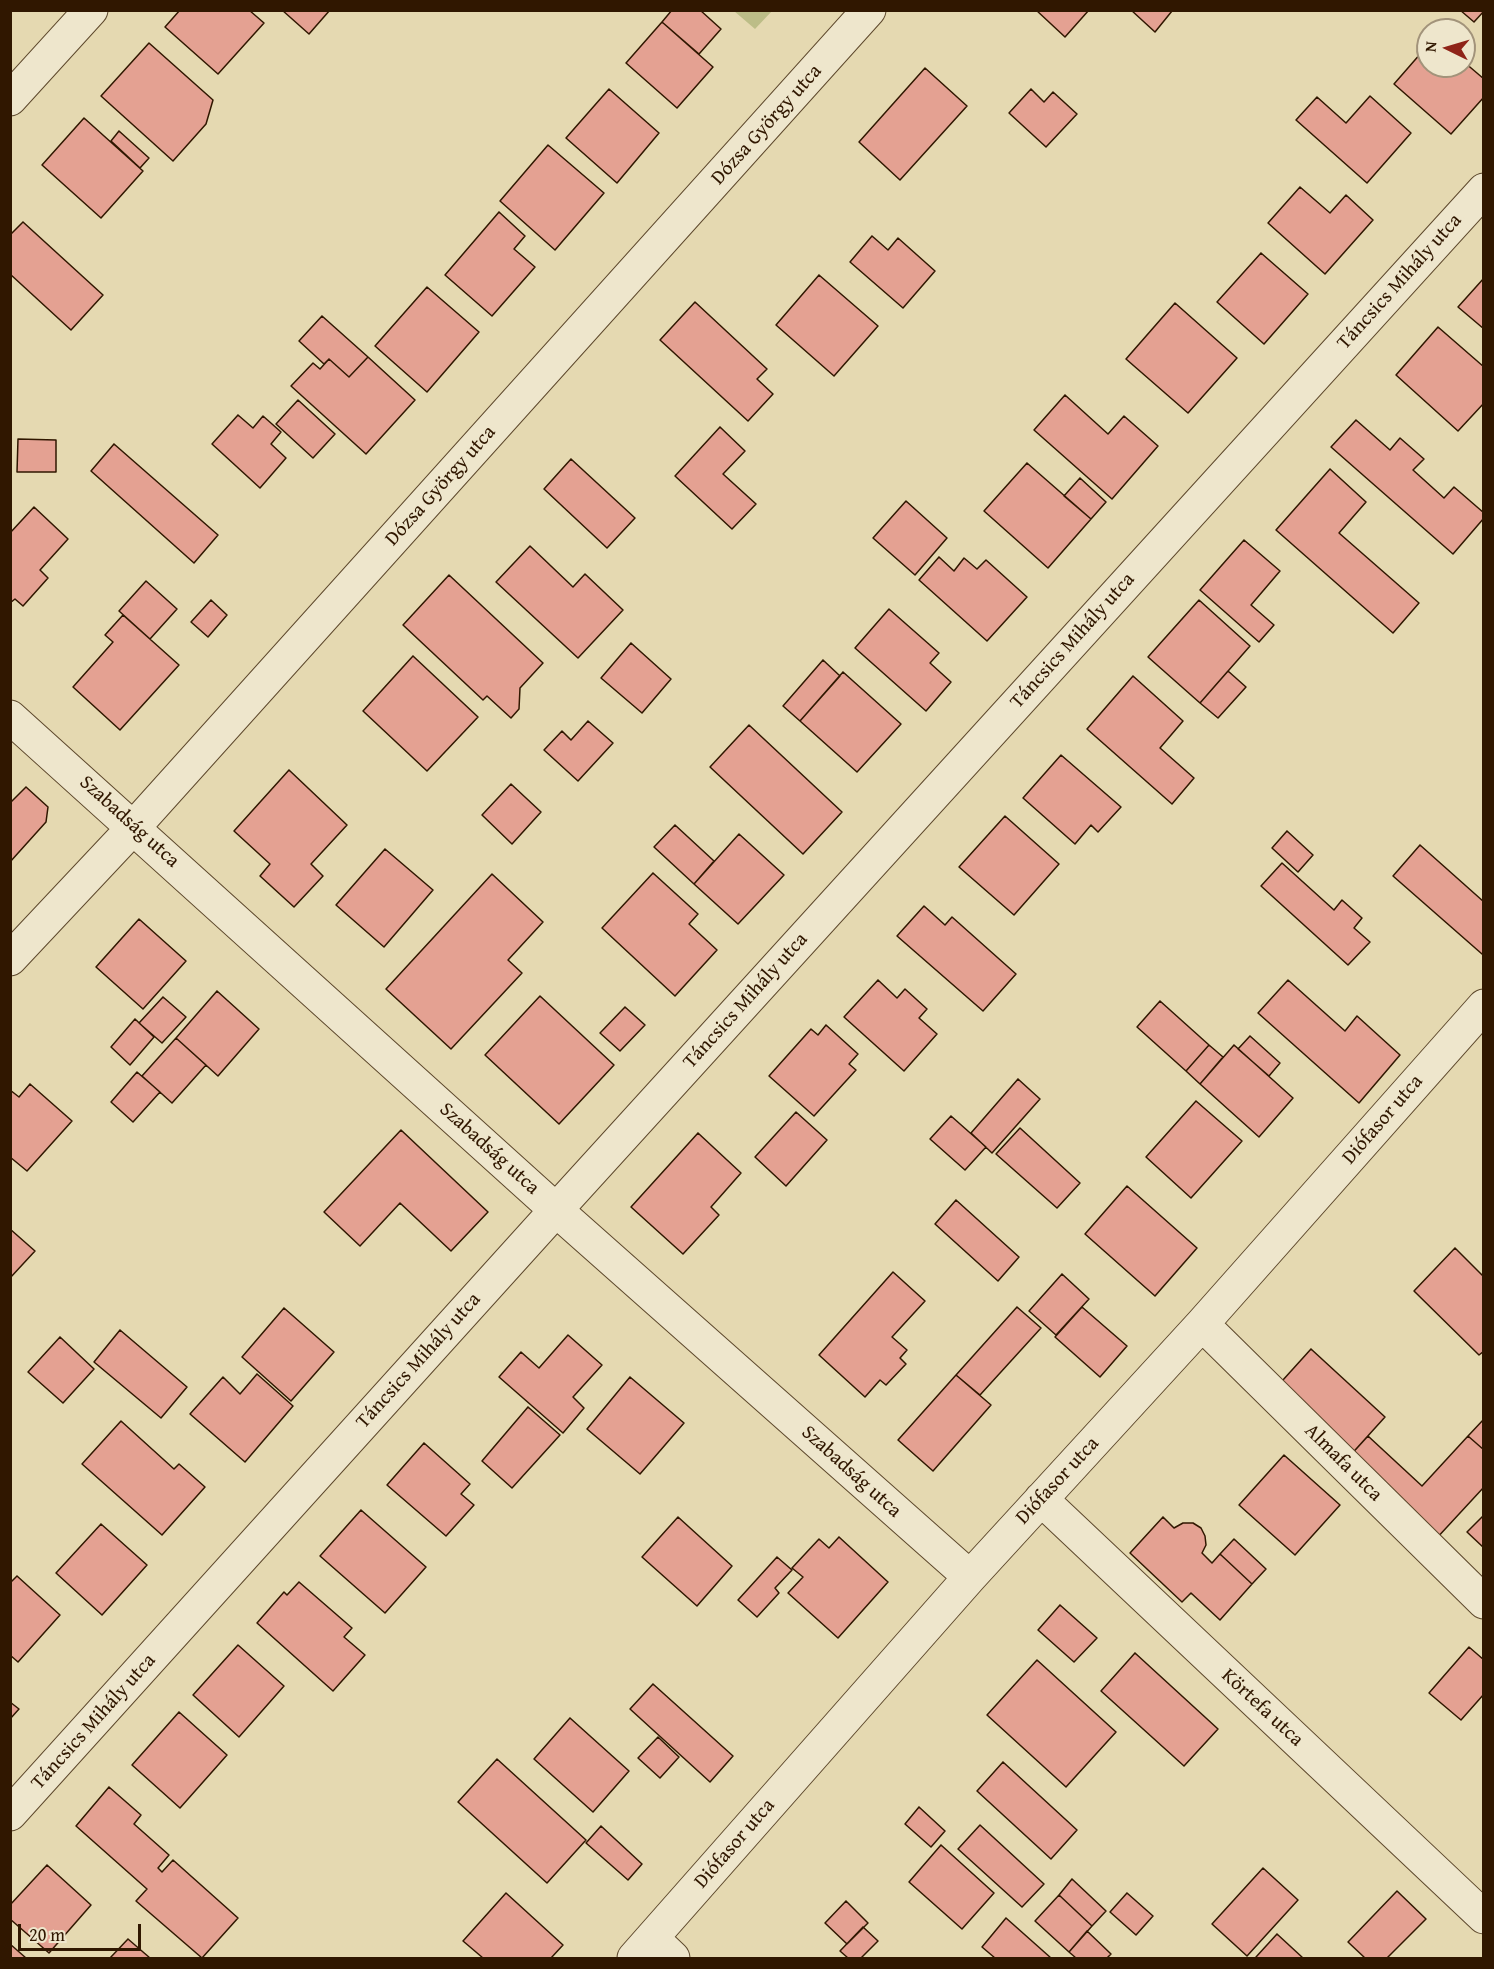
<!DOCTYPE html>
<html>
<head>
<meta charset="utf-8">
<style>
	body { margin:0 }
	#map { position:relative; width:1494px; height:1969px; overflow:hidden; background:#e5d9b1; font-family:"Gentium Book Plus",serif }
	canvas { display:block }
	.frame { position:absolute; inset:0; border:12px solid #301700; pointer-events:none }
	.north { position:absolute; left:1416px; top:18px; width:60px; height:60px; box-sizing:border-box; background:#eee6cc; border:2px solid #a2937a; border-radius:50%; rotate:275deg; font-size:16px; font-weight:700; line-height:24px; text-align:center; color:#301700 }
	.north::after { content:''; display:block; margin:auto; width:21px; height:27px; background:#8f2418; clip-path:polygon(50% 0,100% 100%,50% 72%,0 100%) }
	.scale { position:absolute; left:18px; top:1924px; width:123px; height:27px; box-sizing:border-box; border:3px solid #301700; border-top:0; padding-left:8px; font-size:18px; line-height:21px; white-space:nowrap; color:#301700; -webkit-text-stroke:4px #eee6cc; paint-order:stroke }
</style>
</head>
<body>
<div id="map">
<canvas width="1494" height="1969"></canvas>
<div class="frame"></div>
<div class="north">N</div>
<div class="scale">20 m</div>
</div>
<script>
const c = document.querySelector('canvas').getContext('2d');
c.lineJoin = 'round';
function paint(path, color) {
  c.fillStyle = color;
  c.fill(path, 'evenodd');
}
function poly(rows) {
  const path = new Path2D();
  for (const r of rows) {
    path.moveTo(r[0], r[1]);
    for (let i = 2; i < r.length; i += 2) path.lineTo(r[i], r[i + 1]);
  }
  return path;
}
function stroke(path, color, width, dash) {
  c.strokeStyle = color;
  c.lineWidth = width;
  c.lineCap = dash ? 'butt' : 'round';
  c.setLineDash(dash || []);
  c.stroke(path);
}
function label(font, color, halo, rows, align = 'center') {
  c.font = font + ' "Gentium Book Plus",serif';
  c.lineWidth = 6;
  c.setLineDash([]);
  c.textBaseline = 'middle';
  c.strokeStyle = halo;
  c.fillStyle = color;
  for (const [text, x, y, turn = 0] of rows) {
    c.save();
    c.translate(x, y);
    c.rotate((+turn || 0) * Math.PI / 180);
    c.textAlign = isNaN(turn) ? turn : align;
    if (halo) c.strokeText(text, 0, 0);
    c.fillText(text, 0, 0);
    c.restore();
  }
}
paint(poly([
	[734,11,772,11,755,29]
]), '#bcbd87');
const building = poly([
	[180,10,249,10,264,23,218,74,165,27,180,10],
	[282,10,330,10,309,34,282,10],
	[672,10,700,10,721,29,699,54,662,22,672,10],
	[1036,10,1089,10,1065,37,1036,10],
	[1131,10,1171,10,1172,11,1155,32,1131,10],
	[1460,10,1484,10,1484,11,1474,22,1460,10],
	[662,22,713,67,677,108,626,63,662,22],
	[149,43,213,100,206,124,173,161,101,96,149,43],
	[1428,45,1428,66,1464,66,1464,62,1484,79,1484,97,1451,134,1394,84,1428,45],
	[925,68,967,106,900,180,859,142,925,68],
	[609,89,659,133,617,183,566,138,609,89],
	[1031,89,1044,102,1053,92,1077,114,1046,147,1009,113,1031,89],
	[1370,96,1411,133,1367,183,1296,120,1317,97,1346,123,1370,96],
	[84,118,143,171,101,218,42,165,84,118],
	[119,131,149,158,140,168,111,141,119,131],
	[548,145,604,193,555,250,500,201,548,145],
	[1300,187,1330,213,1346,195,1373,220,1325,274,1268,223,1300,187],
	[499,212,525,236,514,249,535,267,492,316,445,275,499,212],
	[23,222,103,295,71,330,10,274,10,235,23,222],
	[872,236,888,250,898,238,935,271,903,308,850,262,872,236],
	[1261,253,1308,294,1264,344,1217,302,1261,253],
	[819,275,878,326,834,376,776,325,819,275],
	[1484,278,1484,329,1458,307,1484,278],
	[427,287,479,332,427,392,375,346,427,287],
	[695,302,767,369,757,379,773,394,748,421,660,340,695,302],
	[1175,303,1237,358,1188,413,1126,359,1175,303],
	[322,316,368,357,349,377,329,359,324,364,299,341,322,316],
	[1438,327,1484,367,1484,403,1458,431,1396,375,1438,327],
	[368,357,415,400,366,454,291,386,313,363,320,369,329,359,349,377,368,357],
	[1065,395,1108,434,1124,416,1158,446,1112,499,1034,430,1065,395],
	[298,400,335,434,313,458,276,424,298,400],
	[238,415,253,428,263,416,281,432,271,444,286,458,260,488,212,444,238,415],
	[1356,420,1390,450,1400,438,1424,459,1413,470,1444,498,1454,487,1484,513,1484,518,1453,554,1331,447,1356,420],
	[720,427,745,451,723,474,756,504,732,529,675,476,720,427],
	[18,439,56,440,56,472,17,472,18,439],
	[114,444,218,535,194,563,91,471,114,444],
	[571,459,635,518,607,548,544,489,571,459],
	[1027,463,1091,519,1048,568,984,511,1027,463],
	[1330,469,1366,502,1339,533,1419,603,1393,633,1276,530,1330,469],
	[1080,478,1106,502,1091,519,1064,496,1080,478],
	[906,501,947,538,915,575,873,538,906,501],
	[34,507,68,539,40,570,48,578,23,606,15,599,10,603,10,533,34,507],
	[1244,540,1280,571,1251,605,1274,625,1259,642,1200,590,1244,540],
	[530,546,573,587,585,574,623,610,578,658,496,582,530,546],
	[939,557,954,571,964,558,977,569,986,560,1027,597,987,641,919,580,939,557],
	[449,575,543,663,520,688,519,709,511,718,487,696,483,700,403,625,449,575],
	[146,581,177,609,150,639,119,611,146,581],
	[211,600,227,615,208,637,191,622,211,600],
	[1199,600,1250,646,1200,703,1148,657,1199,600],
	[889,609,939,653,930,663,951,682,926,711,855,648,889,609],
	[123,615,179,665,120,730,73,687,113,642,105,635,123,615],
	[631,643,671,679,642,713,601,678,631,643],
	[413,656,478,717,427,771,363,711,413,656],
	[823,660,840,676,800,721,783,706,823,660],
	[1228,671,1246,687,1218,718,1200,703,1228,671],
	[843,672,901,724,857,772,800,721,843,672],
	[1133,676,1183,721,1160,748,1194,778,1172,804,1087,729,1133,676],
	[588,721,613,743,578,781,544,750,562,731,571,740,588,721],
	[749,725,842,812,803,854,710,767,749,725],
	[1061,755,1121,807,1098,832,1091,825,1075,844,1023,798,1061,755],
	[289,770,347,825,311,864,323,876,294,907,260,876,270,864,234,831,289,770],
	[511,784,541,812,512,844,482,815,511,784],
	[26,787,48,807,46,822,10,862,10,803,26,787],
	[1005,816,1059,864,1014,915,959,867,1005,816],
	[675,825,714,861,694,884,654,847,675,825],
	[1287,831,1313,855,1298,872,1272,848,1287,831],
	[739,834,784,875,738,924,694,884,739,834],
	[1420,845,1484,902,1484,952,1482,954,1393,876,1420,845],
	[385,849,433,890,384,947,336,905,385,849],
	[1282,863,1334,910,1342,900,1362,918,1354,928,1370,942,1348,965,1261,886,1282,863],
	[653,873,698,914,689,924,717,950,675,996,602,928,653,873],
	[492,874,543,922,508,960,522,973,451,1049,386,989,492,874],
	[924,906,945,925,952,917,1016,974,983,1011,897,936,924,906],
	[139,919,186,961,143,1009,96,967,139,919],
	[878,980,897,998,905,989,927,1009,919,1018,937,1034,904,1071,844,1017,878,980],
	[1288,980,1345,1031,1357,1016,1400,1055,1359,1103,1258,1013,1288,980],
	[217,991,259,1029,218,1076,176,1038,217,991],
	[540,996,614,1065,559,1124,485,1055,540,996],
	[163,997,186,1017,162,1043,139,1023,163,997],
	[1160,1001,1209,1045,1186,1071,1137,1027,1160,1001],
	[625,1007,645,1025,620,1051,600,1033,625,1007],
	[135,1019,154,1037,130,1065,111,1047,135,1019],
	[826,1025,858,1054,849,1064,856,1070,814,1116,769,1076,811,1029,818,1035,826,1025],
	[1250,1036,1280,1063,1269,1076,1238,1049,1250,1036],
	[176,1038,206,1065,172,1103,142,1076,176,1038],
	[1209,1045,1223,1057,1200,1084,1186,1071,1209,1045],
	[1234,1045,1293,1098,1259,1137,1200,1084,1234,1045],
	[137,1072,160,1092,133,1122,111,1102,137,1072],
	[1018,1079,1040,1099,992,1153,971,1133,1018,1079],
	[30,1084,72,1121,27,1171,10,1157,10,1090,19,1097,30,1084],
	[1196,1101,1242,1141,1191,1198,1146,1157,1196,1101],
	[796,1112,827,1140,786,1186,755,1157,796,1112],
	[951,1116,986,1147,965,1170,930,1139,951,1116],
	[1020,1128,1080,1183,1057,1208,996,1154,1020,1128],
	[401,1130,488,1212,451,1251,400,1203,360,1246,324,1212,401,1130],
	[698,1133,741,1173,711,1207,719,1215,683,1254,631,1207,698,1133],
	[1127,1186,1197,1248,1155,1296,1085,1234,1127,1186],
	[956,1200,1019,1257,998,1281,935,1224,956,1200],
	[10,1229,35,1251,10,1278,10,1229],
	[1455,1248,1484,1277,1484,1351,1479,1355,1414,1291,1455,1248],
	[893,1272,925,1301,892,1337,907,1350,900,1358,906,1364,886,1385,880,1380,865,1397,819,1355,893,1272],
	[1062,1274,1089,1299,1056,1335,1029,1311,1062,1274],
	[1017,1307,1041,1328,980,1395,956,1375,1017,1307],
	[1082,1307,1127,1346,1100,1377,1055,1337,1082,1307],
	[284,1308,334,1352,291,1401,242,1357,284,1308],
	[120,1330,187,1387,161,1418,94,1362,120,1330],
	[568,1335,602,1365,573,1397,584,1408,563,1433,499,1377,521,1352,539,1368,568,1335],
	[60,1337,94,1369,63,1403,28,1372,60,1337],
	[1311,1349,1385,1417,1347,1459,1273,1391,1311,1349],
	[257,1374,293,1406,245,1462,190,1414,223,1377,240,1394,257,1374],
	[956,1375,991,1405,933,1471,898,1440,956,1375],
	[630,1377,684,1423,640,1474,587,1429,630,1377],
	[528,1407,560,1435,512,1488,482,1461,528,1407],
	[1484,1419,1484,1450,1468,1436,1484,1419],
	[121,1421,174,1469,179,1464,205,1487,162,1535,82,1464,121,1421],
	[1368,1436,1422,1486,1468,1436,1484,1450,1484,1487,1435,1540,1347,1459,1368,1436],
	[424,1443,470,1484,461,1494,474,1505,446,1536,387,1485,424,1443],
	[1284,1455,1340,1505,1295,1555,1239,1505,1284,1455],
	[361,1510,426,1567,385,1613,320,1556,361,1510],
	[1484,1515,1484,1548,1467,1532,1484,1515],
	[678,1517,732,1566,697,1606,642,1557,678,1517],
	[1163,1517,1174,1528,1183,1523,1193,1523,1201,1528,1205,1536,1206,1545,1202,1553,1212,1563,1220,1554,1252,1584,1220,1620,1191,1593,1182,1602,1130,1553,1163,1517],
	[101,1524,147,1565,102,1615,56,1573,101,1524],
	[839,1537,888,1582,838,1638,788,1593,803,1577,792,1568,819,1539,829,1548,839,1537],
	[1234,1539,1266,1569,1252,1584,1220,1554,1234,1539],
	[777,1557,792,1570,775,1588,779,1593,757,1617,738,1600,777,1557],
	[17,1576,60,1615,18,1662,10,1655,10,1583,17,1576],
	[299,1582,352,1628,344,1637,365,1655,333,1691,257,1623,284,1592,287,1595,299,1582],
	[1060,1605,1097,1638,1074,1662,1038,1630,1060,1605],
	[238,1645,284,1686,239,1737,193,1695,238,1645],
	[1469,1647,1484,1660,1484,1694,1461,1720,1429,1693,1469,1647],
	[1135,1653,1218,1729,1184,1766,1101,1691,1135,1653],
	[1037,1660,1116,1732,1066,1787,987,1715,1037,1660],
	[653,1684,733,1756,710,1782,630,1709,653,1684],
	[10,1702,19,1709,10,1719,10,1702],
	[179,1712,227,1755,180,1808,132,1765,179,1712],
	[570,1718,629,1771,593,1812,534,1759,570,1718],
	[658,1737,679,1757,660,1778,638,1758,658,1737],
	[497,1759,586,1840,547,1883,458,1802,497,1759],
	[1003,1762,1077,1830,1051,1859,977,1791,1003,1762],
	[109,1787,141,1815,134,1824,169,1855,158,1868,162,1872,173,1860,238,1918,202,1958,136,1901,147,1889,76,1826,109,1787],
	[919,1807,945,1831,931,1847,905,1824,919,1807],
	[980,1825,1044,1884,1022,1907,958,1849,980,1825],
	[601,1826,642,1864,628,1880,586,1843,601,1826],
	[941,1845,994,1893,962,1929,909,1882,941,1845],
	[47,1865,91,1905,49,1953,10,1919,10,1905,47,1865],
	[1263,1868,1298,1900,1247,1956,1212,1924,1263,1868],
	[1072,1879,1106,1911,1092,1926,1059,1895,1072,1879],
	[1397,1891,1426,1919,1387,1958,1365,1958,1348,1942,1397,1891],
	[506,1893,563,1945,551,1958,483,1958,463,1941,506,1893],
	[1127,1893,1153,1916,1136,1935,1110,1912,1127,1893],
	[1059,1895,1092,1926,1069,1952,1035,1921,1059,1895],
	[846,1901,868,1923,847,1944,825,1923,846,1901],
	[1006,1918,1051,1958,995,1958,982,1947,1006,1918],
	[863,1927,878,1941,861,1958,848,1958,840,1951,863,1927],
	[1087,1931,1111,1954,1107,1958,1076,1958,1069,1952,1087,1931],
	[1277,1934,1303,1958,1257,1958,1256,1957,1277,1934],
	[128,1939,150,1958,110,1958,128,1939],
	[10,1944,26,1958,10,1958,10,1944]
]);
paint(building, '#e4a192');
stroke(building, '#301700', 1.5);
const street = poly([
	[10,99,91,10],
	[10,717,556,1210,970,1577],
	[10,959,134,827,869,10],
	[1202,1324,1484,1602],
	[1041,1499,1484,1917],
	[10,1814,556,1210,1484,190],
	[652,1938,673,1958],
	[634,1958,970,1577,1202,1324,1484,1006]
]);
stroke(street, '#5d482c', 35);
stroke(street, '#eee6cc', 33);
label('20px', '#301700', '#eee6cc', [
	["Dózsa György utca",767,125,-48],
	["Táncsics Mihály utca",1400,282,-48],
	["Dózsa György utca",441,486,-48],
	["Táncsics Mihály utca",1073,641,-48],
	["Szabadság utca",129,822,42],
	["Táncsics Mihály utca",746,1001,-48],
	["Diófasor utca",1383,1120,-49],
	["Szabadság utca",489,1149,42],
	["Táncsics Mihály utca",419,1361,-48],
	["Almafa utca",1343,1463,45],
	["Szabadság utca",851,1472,42],
	["Diófasor utca",1058,1481,-47],
	["Körtefa utca",1262,1708,43],
	["Táncsics Mihály utca",94,1722,-48],
	["Diófasor utca",735,1844,-49]
]);
</script>
</body>
</html>
